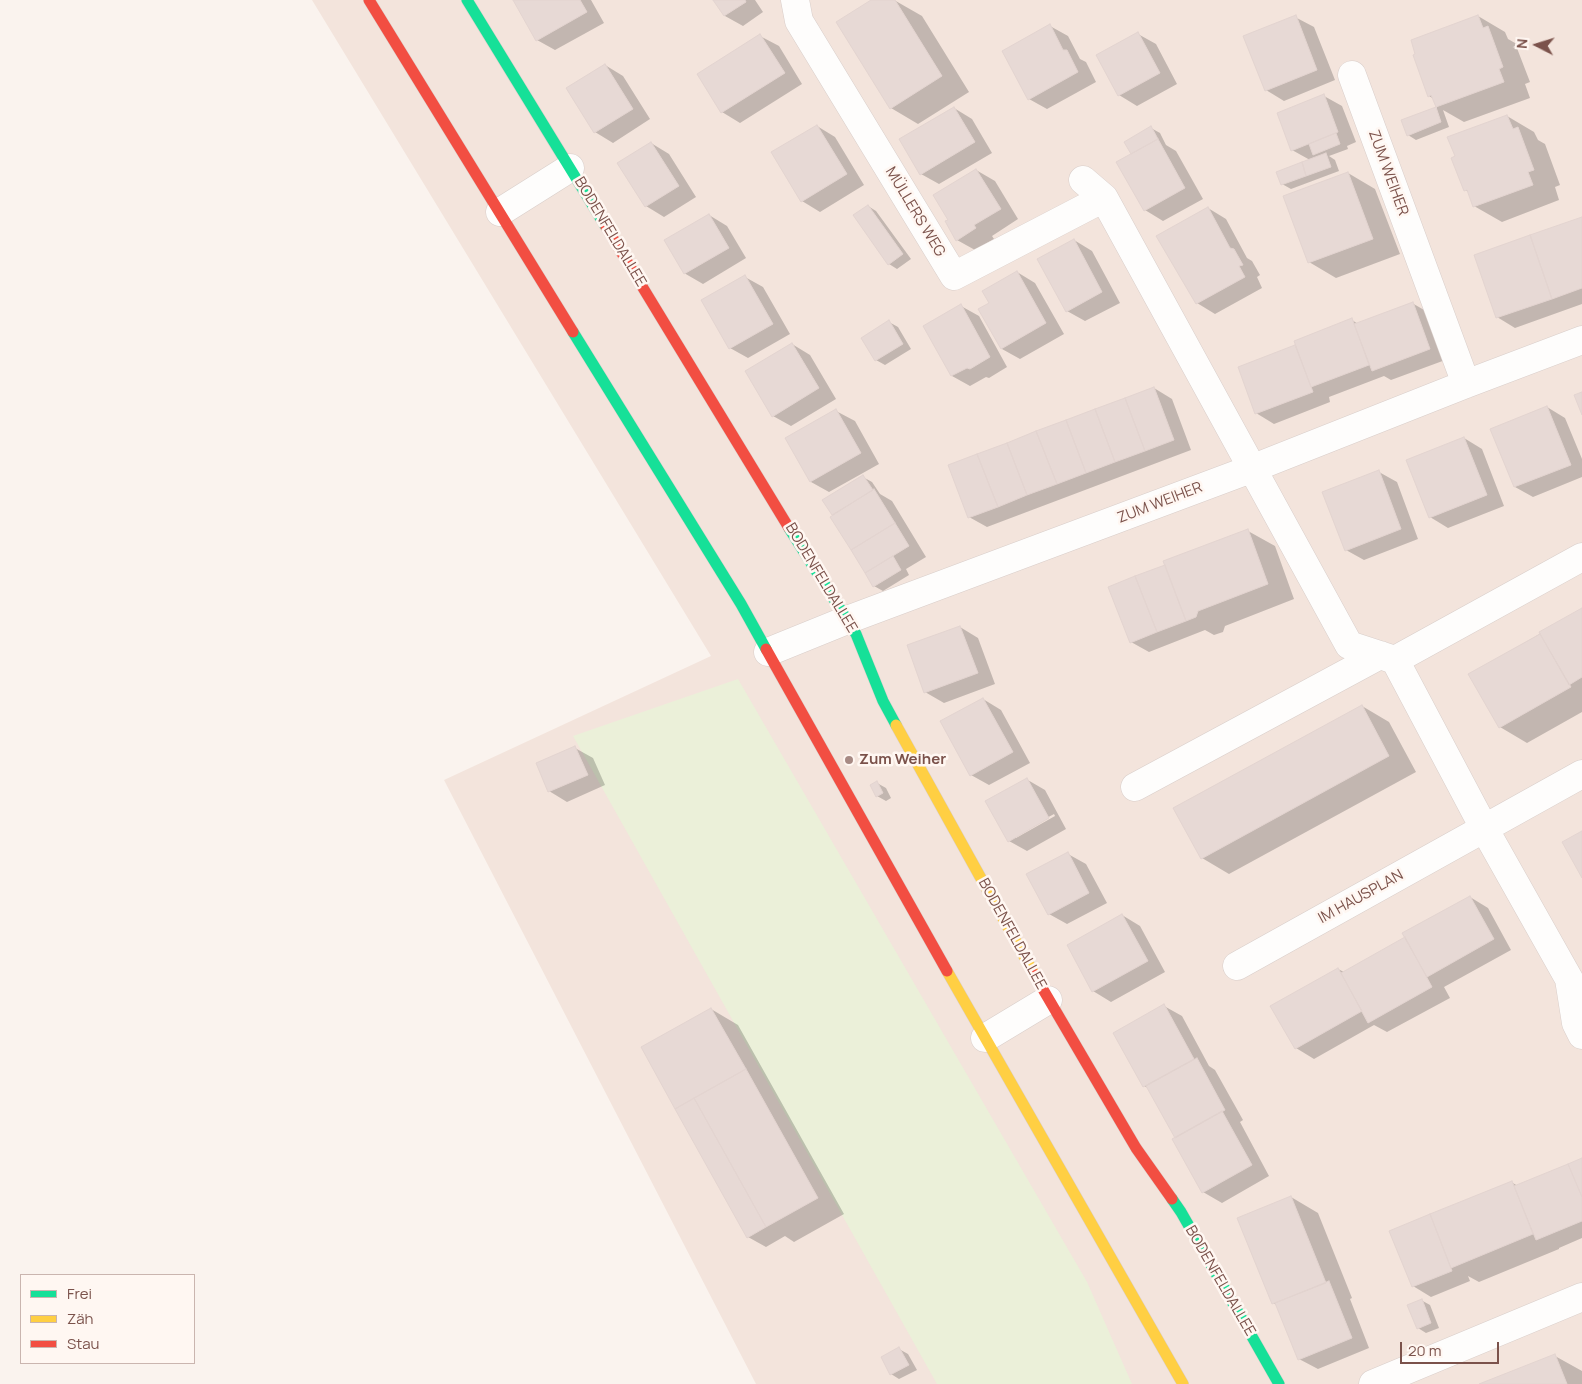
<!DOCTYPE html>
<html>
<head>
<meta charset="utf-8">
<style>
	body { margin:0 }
	#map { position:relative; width:1582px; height:1384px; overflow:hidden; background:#faf3ee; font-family:Manrope,sans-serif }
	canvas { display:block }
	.legend { position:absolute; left:20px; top:1274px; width:175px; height:90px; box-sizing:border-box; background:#fff7f2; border:1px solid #cab5af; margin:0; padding:6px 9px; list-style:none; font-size:15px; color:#7b524b }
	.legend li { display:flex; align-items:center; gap:10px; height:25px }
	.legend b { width:25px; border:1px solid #cab5af }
	.north { position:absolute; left:1512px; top:20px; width:50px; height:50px; -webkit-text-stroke:4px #fff7f2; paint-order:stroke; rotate:275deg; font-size:14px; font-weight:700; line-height:20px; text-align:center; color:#7b524b }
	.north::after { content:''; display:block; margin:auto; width:18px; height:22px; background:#7b524b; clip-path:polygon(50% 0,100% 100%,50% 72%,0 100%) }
	.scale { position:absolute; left:1400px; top:1342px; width:99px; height:22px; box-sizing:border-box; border:2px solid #7b524b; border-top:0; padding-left:6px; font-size:15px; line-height:18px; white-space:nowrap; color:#7b524b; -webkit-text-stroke:4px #fff7f2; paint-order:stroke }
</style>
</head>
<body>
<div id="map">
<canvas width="1582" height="1384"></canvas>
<ul class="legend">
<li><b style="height:6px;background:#16e098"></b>Frei</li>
<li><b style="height:6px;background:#ffcf43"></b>Zäh</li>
<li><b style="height:6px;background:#f24e42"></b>Stau</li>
</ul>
<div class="north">N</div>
<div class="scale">20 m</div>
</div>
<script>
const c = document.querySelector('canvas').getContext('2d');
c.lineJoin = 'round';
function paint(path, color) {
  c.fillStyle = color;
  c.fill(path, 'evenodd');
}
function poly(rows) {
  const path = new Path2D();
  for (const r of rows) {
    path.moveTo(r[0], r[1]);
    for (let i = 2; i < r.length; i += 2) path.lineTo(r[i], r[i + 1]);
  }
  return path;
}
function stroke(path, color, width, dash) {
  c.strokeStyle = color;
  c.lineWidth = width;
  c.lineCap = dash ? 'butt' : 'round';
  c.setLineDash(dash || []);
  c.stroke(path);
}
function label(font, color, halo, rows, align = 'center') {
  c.font = font + ' Manrope,sans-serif';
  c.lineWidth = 5;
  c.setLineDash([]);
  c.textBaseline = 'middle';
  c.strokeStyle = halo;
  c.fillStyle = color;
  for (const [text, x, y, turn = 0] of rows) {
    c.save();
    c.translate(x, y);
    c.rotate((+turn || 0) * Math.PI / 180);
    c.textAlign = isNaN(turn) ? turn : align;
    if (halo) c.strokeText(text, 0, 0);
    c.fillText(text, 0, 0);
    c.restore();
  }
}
paint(poly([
	[312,0,1582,0,1582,1384,756,1384,444,780,711,656]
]), '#f3e4dc');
paint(poly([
	[738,679,1087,1282,1132,1384,937,1384,573,736]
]), '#ebf0d9');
paint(poly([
	[514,0,591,0,604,23,555,50,537,40],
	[714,0,755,0,763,12,743,26,725,16],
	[873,0,894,0,922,16,969,92,918,124,891,108],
	[1478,16,1505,32,1508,39,1515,43,1530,82,1525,84,1530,98,1464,122,1443,110,1449,127,1416,140,1408,135,1402,121,1437,108,1434,99,1429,96],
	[1295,17,1314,27,1335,80,1284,101,1266,90],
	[1050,26,1068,36,1080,59,1086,62,1096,82,1047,109,1029,99],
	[1138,34,1156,44,1177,84,1137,106,1119,95],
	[760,36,779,46,802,84,740,123,722,112,699,75],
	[605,65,623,76,650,119,613,143,595,132],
	[1324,96,1342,106,1356,142,1347,146,1348,149,1329,156,1335,160,1339,171,1291,189,1282,184,1310,160,1292,150],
	[954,108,972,119,992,153,939,184,921,174],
	[1507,116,1534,132,1538,140,1545,144,1560,185,1555,187,1559,200,1502,222,1474,206,1470,193,1465,190,1456,157],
	[817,126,835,137,864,185,820,212,802,201],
	[1151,128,1160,133,1166,145,1176,151,1203,199,1163,221,1145,210,1133,154],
	[651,143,669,154,696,197,664,217,646,206,619,164],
	[976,170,995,181,1018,219,992,236,994,239,975,250,957,240,950,220],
	[1348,173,1375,189,1400,254,1336,278,1309,262],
	[868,206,876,211,911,259,897,269,889,264],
	[1208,208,1226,219,1247,258,1252,261,1260,275,1257,277,1262,288,1215,314,1197,303],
	[709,215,727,226,746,258,703,284,684,273],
	[1582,218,1582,304,1515,328,1497,317],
	[1074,240,1092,251,1120,303,1085,321,1067,311],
	[1017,272,1035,283,1064,334,1020,359,1002,349,980,309,991,303],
	[745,277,763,287,790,334,748,358,730,348],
	[1412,303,1431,314,1448,359,1391,380,1384,376,1329,397,1330,402,1274,424,1256,413,1239,368,1297,346,1352,320,1358,324],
	[961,306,979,316,1007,367,989,378,986,377,970,386,952,376,925,326],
	[889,322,898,327,911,349,885,365,876,360],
	[792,344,810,355,836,399,791,426,773,416],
	[1154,388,1172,399,1191,450,987,527,969,517],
	[1547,407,1565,418,1582,459,1582,477,1533,497,1515,487],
	[836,411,855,421,879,464,829,492,811,482,787,439],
	[1464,438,1482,449,1504,506,1448,528,1430,517],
	[1379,472,1397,482,1418,539,1364,560,1346,550],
	[863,477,872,482,880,494,892,501,926,557,906,569,909,575,883,591,874,586,833,514],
	[1248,531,1275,546,1294,599,1225,626,1223,632,1214,635,1205,630,1149,652,1131,642],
	[1582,609,1582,712,1527,743,1500,727,1470,675],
	[960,627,978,638,995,684,944,703,925,692],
	[983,699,1001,710,1030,763,989,785,971,775],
	[1362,706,1389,722,1416,772,1229,874,1202,858],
	[575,748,593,758,605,785,567,802,549,791],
	[1026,779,1045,790,1066,829,1027,851,1009,841],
	[1054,814,1055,816,1016,838,1016,835],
	[877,783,886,788,891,798,886,801,877,796],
	[1068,854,1086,864,1107,903,1067,924,1049,914],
	[1470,897,1488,908,1511,950,1444,987,1450,998,1387,1032,1374,1025,1314,1059,1296,1048,1338,969,1344,972,1406,938],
	[1122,915,1140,926,1165,972,1111,1002,1093,991],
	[1164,1006,1182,1016,1209,1066,1215,1070,1243,1120,1240,1122,1269,1176,1222,1203,1203,1192,1174,1139,1176,1138,1150,1089,1144,1086],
	[711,1009,738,1025,844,1214,794,1242,785,1236,766,1247,748,1237],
	[1582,1160,1582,1238,1559,1248,1559,1249,1479,1282,1468,1276,1470,1281,1431,1297,1413,1286,1390,1232,1511,1182,1518,1186],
	[1291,1197,1318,1213,1352,1298,1350,1299,1369,1348,1318,1369,1299,1359,1278,1306,1273,1303],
	[1421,1300,1430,1305,1439,1328,1426,1333,1418,1328],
	[899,1349,908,1354,917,1370,899,1379,891,1374],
	[1555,1356,1582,1371,1582,1384,1482,1384]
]), '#0003');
const building = poly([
	[513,0,580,0,587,12,536,41,513,0],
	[713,0,745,0,746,2,724,16,713,0],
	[871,0,895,0,942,76,890,109,836,22,871,0],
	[1296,15,1317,70,1265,91,1243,36,1296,15],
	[1478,15,1483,28,1488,26,1503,67,1499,69,1504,82,1436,107,1431,95,1428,97,1413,55,1415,54,1411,40,1478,15],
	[1050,24,1063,50,1067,50,1078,72,1028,100,1002,51,1050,24],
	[1138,32,1160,73,1118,96,1096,55,1138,32],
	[760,34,785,73,721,113,697,74,760,34],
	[605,64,633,109,594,133,566,88,605,64],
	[1324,94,1338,132,1291,151,1277,113,1324,94],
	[954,107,975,142,920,175,899,139,954,107],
	[1436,107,1441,122,1407,136,1401,120,1436,107],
	[1507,115,1513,129,1518,127,1534,170,1528,172,1533,185,1473,207,1467,190,1464,191,1451,158,1455,156,1447,137,1507,115],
	[817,125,847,174,801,202,771,152,817,125],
	[1151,126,1158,139,1131,154,1124,142,1151,126],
	[1336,133,1340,144,1313,155,1309,144,1336,133],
	[1158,139,1185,188,1144,211,1116,162,1158,139],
	[651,142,679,186,645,207,617,163,651,142],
	[1326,153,1331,167,1306,176,1302,162,1326,153],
	[1302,162,1306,176,1281,185,1276,172,1302,162],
	[976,169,1001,209,974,225,976,228,956,241,945,221,948,220,933,195,976,169],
	[1348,172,1373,239,1308,263,1283,196,1348,172],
	[868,205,903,254,888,265,853,215,868,205],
	[1208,207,1230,248,1234,249,1243,265,1239,266,1245,277,1196,304,1156,236,1208,207],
	[709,214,729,248,684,274,664,240,709,214],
	[1582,217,1582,288,1552,299,1530,235,1582,217],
	[1530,235,1552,299,1496,318,1474,255,1530,235],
	[1074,239,1102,292,1066,312,1037,259,1074,239],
	[1017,271,1046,323,1001,349,978,309,989,303,982,291,1017,271],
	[745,275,773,324,729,349,701,300,745,275],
	[1413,302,1430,349,1372,371,1354,324,1413,302],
	[961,304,990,357,970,369,967,368,951,376,923,326,961,304],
	[1352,318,1369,365,1311,387,1294,341,1352,318],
	[889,320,903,344,875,361,861,338,889,320],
	[792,343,819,388,772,417,745,371,792,343],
	[1295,345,1313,392,1255,414,1238,367,1295,345],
	[1154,387,1174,440,1145,451,1125,398,1154,387],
	[1582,392,1582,415,1574,395,1582,392],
	[1125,398,1145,451,1115,462,1095,409,1125,398],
	[1547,406,1571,465,1514,487,1490,429,1547,406],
	[836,409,861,453,810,482,785,438,836,409],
	[1095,409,1115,462,1086,473,1066,420,1095,409],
	[1066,420,1086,473,1057,484,1036,431,1066,420],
	[1036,431,1057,484,1027,495,1007,443,1036,431],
	[1464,437,1487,495,1429,518,1406,460,1464,437],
	[1007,443,1027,495,998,507,977,454,1007,443],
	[977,454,998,507,968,518,948,465,977,454],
	[1379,470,1401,529,1345,551,1322,492,1379,470],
	[863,475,873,490,832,515,822,500,863,475],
	[874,489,895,523,851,550,830,517,874,489],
	[895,523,909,546,865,573,851,550,895,523],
	[1248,529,1268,584,1198,611,1196,617,1186,621,1163,561,1248,529],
	[893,556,901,570,873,587,865,573,893,556],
	[1165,565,1186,621,1157,632,1135,576,1165,565],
	[1135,576,1157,632,1130,643,1108,587,1135,576],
	[1582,608,1582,677,1569,685,1539,632,1582,608],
	[960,626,978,673,924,693,907,645,960,626],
	[1540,634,1571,687,1499,728,1468,674,1540,634],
	[983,698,1013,752,970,776,940,721,983,698],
	[1362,705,1389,756,1201,859,1173,808,1362,705],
	[575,746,588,775,548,792,536,763,575,746],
	[1027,778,1049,818,1008,842,985,801,1027,778],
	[877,781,883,793,876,797,870,785,877,781],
	[1582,831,1582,878,1562,842,1582,831],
	[1068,852,1089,893,1048,915,1026,874,1068,852],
	[1470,896,1494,939,1427,977,1402,933,1470,896],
	[1122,914,1148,961,1092,992,1067,945,1122,914],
	[1405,937,1432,987,1368,1023,1341,973,1405,937],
	[1338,968,1362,1011,1295,1049,1270,1006,1338,968],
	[1164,1004,1194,1059,1143,1087,1113,1033,1164,1004],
	[711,1008,746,1069,675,1109,641,1047,711,1008],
	[1197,1058,1225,1110,1175,1138,1146,1086,1197,1058],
	[746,1069,818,1198,766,1227,694,1098,746,1069],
	[694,1098,766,1227,747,1238,675,1109,694,1098],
	[1222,1111,1252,1165,1202,1193,1172,1139,1222,1111],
	[1582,1158,1582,1197,1568,1164,1582,1158],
	[1568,1164,1582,1197,1582,1221,1536,1240,1514,1186,1568,1164],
	[1512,1181,1533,1234,1451,1268,1430,1214,1512,1181],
	[1291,1196,1326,1283,1272,1304,1237,1218,1291,1196],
	[1430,1214,1452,1271,1412,1287,1389,1231,1430,1214],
	[1329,1281,1352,1338,1298,1360,1275,1303,1329,1281],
	[1422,1299,1431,1323,1417,1329,1407,1305,1422,1299],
	[899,1347,909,1365,890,1375,881,1357,899,1347],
	[1555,1354,1567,1384,1479,1384,1555,1354]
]);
paint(building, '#e7d9d5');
stroke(building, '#e3d4d0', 1);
const street = poly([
	[795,0,799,21,954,276,1104,198],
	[1352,75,1466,384],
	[1083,180,1104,198,1349,645,1395,660,1484,828,1569,979,1576,1023,1582,1035],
	[500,212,570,168],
	[768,652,847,620,1251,469,1466,384,1582,340],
	[1395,660,1582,557],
	[1135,787,1380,655],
	[1237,966,1582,774],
	[985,1038,1048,1000],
	[1373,1384,1582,1297]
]);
const fast = poly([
	[467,0,606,227],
	[573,332,741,604,766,649],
	[789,528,856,634,883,701,896,725],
	[1172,1199,1181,1212,1279,1384]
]);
const slow = poly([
	[896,725,1034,974],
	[947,971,1183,1384]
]);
const jam = poly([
	[369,0,573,332],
	[606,227,789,528],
	[766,649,947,971],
	[1034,974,1136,1148,1172,1199]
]);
stroke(street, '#d9ceca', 29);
stroke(fast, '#dbd0cc', 12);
stroke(slow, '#dbd0cc', 12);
stroke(jam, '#dbd0cc', 12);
stroke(street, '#fefdfc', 28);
stroke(fast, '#16e098', 11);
stroke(slow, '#ffcf43', 11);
stroke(jam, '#f24e42', 11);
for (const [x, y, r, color] of [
	[849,760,5,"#a78a84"]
]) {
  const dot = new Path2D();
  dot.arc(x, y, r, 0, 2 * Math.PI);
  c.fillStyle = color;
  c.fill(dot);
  stroke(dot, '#fff7f2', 2);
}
label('15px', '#7b524b', '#fff7f2', [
	["ZUM WEIHER",1388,173,70],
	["MÜLLERS WEG",915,212,59],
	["BODENFELDALLEE",610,232,59],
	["ZUM WEIHER",1160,503,-21],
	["BODENFELDALLEE",821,578,59],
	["IM HAUSPLAN",1361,897,-29],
	["BODENFELDALLEE",1012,934,61],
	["BODENFELDALLEE",1220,1281,60]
]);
label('bold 15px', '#7b524b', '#fff7f2', [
	["Zum Weiher",859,760]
], 'left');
</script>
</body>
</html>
